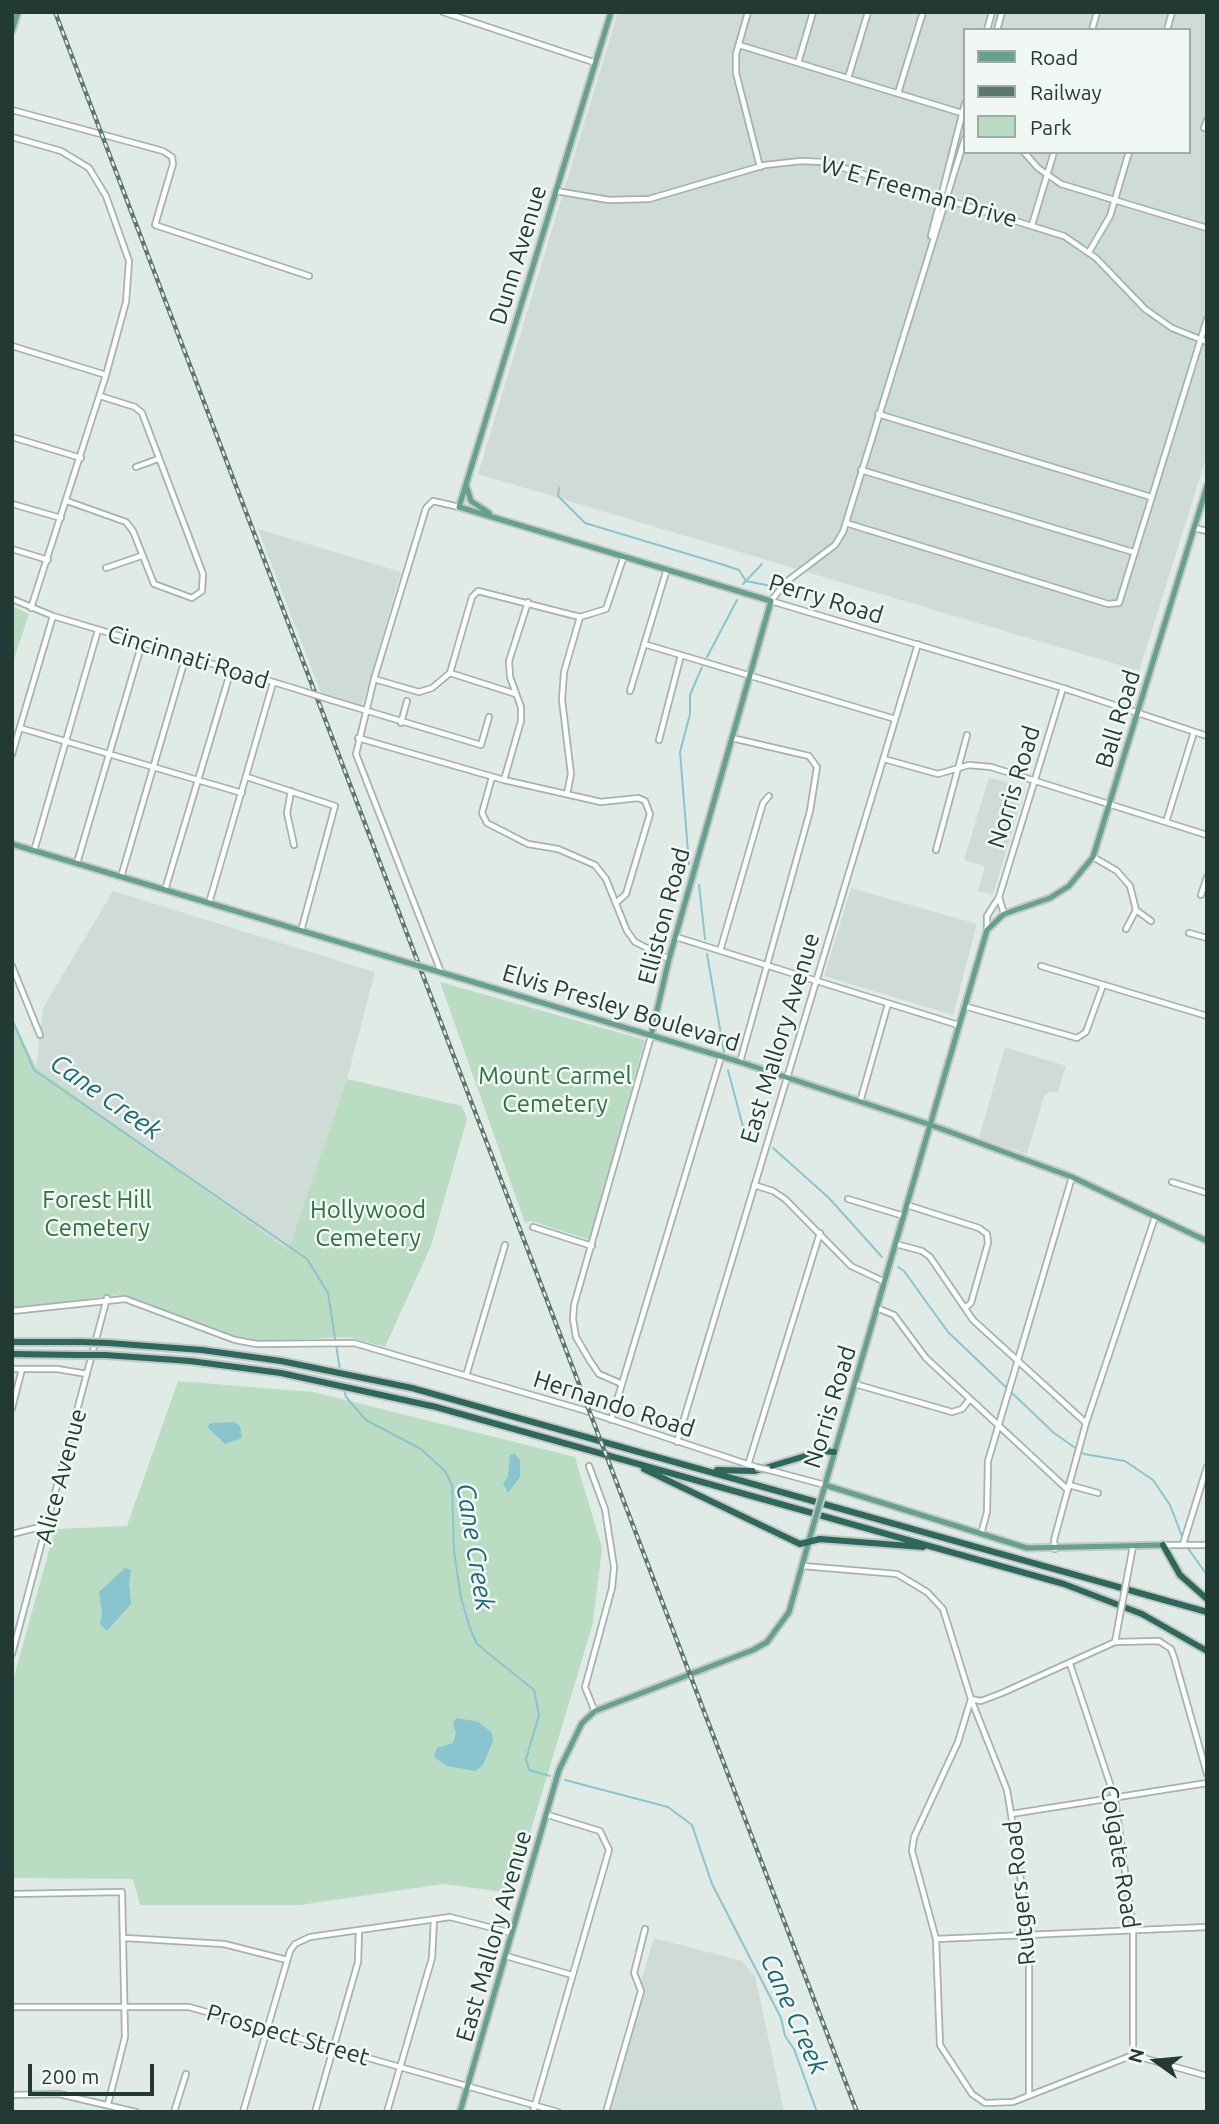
<!DOCTYPE html>
<html>
<head>
<meta charset="utf-8">
<style>
	body { margin:0 }
	#map { position:relative; width:1219px; height:2124px; overflow:hidden; background:#e1ebe6; font-family:Ubuntu,sans-serif }
	canvas { display:block }
	.frame { position:absolute; inset:0; border:14px solid #213b34; pointer-events:none }
	.legend { position:absolute; left:963px; top:28px; width:228px; height:126px; box-sizing:border-box; background:#f1f8f4; border:2px solid #9eaca7; margin:0; padding:9px 12px; list-style:none; font-size:21px; color:#213b34 }
	.legend li { display:flex; align-items:center; gap:14px; height:35px }
	.legend b { width:35px; border:2px solid #9eaca7 }
	.north { position:absolute; left:1121px; top:2026px; width:70px; height:70px; -webkit-text-stroke:5px #f1f8f4; paint-order:stroke; rotate:285deg; font-size:19px; font-weight:700; line-height:28px; text-align:center; color:#213b34 }
	.north::after { content:''; display:block; margin:auto; width:24px; height:32px; background:#213b34; clip-path:polygon(50% 0,100% 100%,50% 72%,0 100%) }
	.scale { position:absolute; left:28px; top:2064px; width:126px; height:32px; box-sizing:border-box; border:4px solid #213b34; border-top:0; padding-left:9px; font-size:21px; line-height:24px; white-space:nowrap; color:#213b34; -webkit-text-stroke:5px #f1f8f4; paint-order:stroke }
</style>
</head>
<body>
<div id="map">
<canvas width="1219" height="2124"></canvas>
<div class="frame"></div>
<ul class="legend">
<li><b style="height:9px;background:#66a090"></b>Road</li>
<li><b style="height:9px;background:#5c776f"></b>Railway</li>
<li><b style="height:19px;background:#badcc3"></b>Park</li>
</ul>
<div class="north">N</div>
<div class="scale">200 m</div>
</div>
<script>
const c = document.querySelector('canvas').getContext('2d');
c.lineJoin = 'round';
function paint(path, color) {
  c.fillStyle = color;
  c.fill(path, 'evenodd');
}
function poly(rows) {
  const path = new Path2D();
  for (const r of rows) {
    path.moveTo(r[0], r[1]);
    for (let i = 2; i < r.length; i += 2) path.lineTo(r[i], r[i + 1]);
  }
  return path;
}
function stroke(path, color, width, dash) {
  c.strokeStyle = color;
  c.lineWidth = width;
  c.lineCap = dash ? 'butt' : 'round';
  c.setLineDash(dash || []);
  c.stroke(path);
}
function label(font, color, halo, rows, align = 'center') {
  c.font = font + ' Ubuntu,sans-serif';
  c.lineWidth = 5;
  c.setLineDash([]);
  c.textBaseline = 'middle';
  c.strokeStyle = halo;
  c.fillStyle = color;
  for (const [text, x, y, turn = 0] of rows) {
    c.save();
    c.translate(x, y);
    c.rotate((+turn || 0) * Math.PI / 180);
    c.textAlign = isNaN(turn) ? turn : align;
    if (halo) c.strokeText(text, 0, 0);
    c.fillText(text, 0, 0);
    c.restore();
  }
}
paint(poly([
	[618,12,1207,12,1207,455,1139,671,478,474],
	[965,30,1189,30,1189,152,965,152],
	[258,529,401,572,362,706,321,693],
	[989,777,1025,788,993,895,978,891,985,866,964,860],
	[851,888,977,924,953,1015,824,976],
	[113,891,375,972,347,1079,288,1250,36,1067,43,1008],
	[1005,1047,1066,1066,1058,1092,1050,1092,1044,1096,1027,1154,979,1138],
	[654,1938,742,1961,755,1976,784,2112,602,2112]
]), '#cfdbd5');
paint(poly([
	[12,606,29,614,12,665],
	[440,982,645,1040,590,1240,531,1221,525,1223],
	[12,1019,36,1067,288,1250,347,1079,462,1106,467,1119,431,1246,385,1347,349,1337,257,1342,228,1335,118,1295,12,1309],
	[178,1381,313,1392,575,1457,602,1548,593,1623,512,1893,443,1884,300,1905,140,1905,133,1879,12,1878,12,1684,55,1529,127,1526]
]), '#badcc3');
paint(poly([
	[234,1422,240,1426,242,1438,225,1444,207,1427,211,1423],
	[515,1454,520,1460,520,1477,508,1493,503,1483,508,1477,510,1455],
	[125,1568,131,1570,129,1584,131,1604,107,1631,100,1624,102,1614,99,1592],
	[457,1718,479,1722,492,1733,493,1741,483,1765,476,1771,447,1766,434,1757,437,1748,453,1743,456,1733,453,1722]
]), '#89c5cf');
stroke(poly([
	[559,488,558,496,585,523,721,564,739,570,746,581,771,586],
	[743,584,762,564],
	[707,657,737,600],
	[689,864,680,752,690,714,690,695,702,667],
	[699,885,705,939],
	[707,954,724,1052],
	[12,1019,34,1070,307,1259,328,1293,340,1370],
	[728,1070,746,1138,758,1142],
	[773,1148,829,1198,882,1257],
	[898,1267,904,1271,948,1332,1054,1433,1084,1454,1125,1461,1153,1480,1170,1505,1183,1539],
	[344,1389,346,1397,366,1420,421,1449,445,1471,452,1485,454,1551,461,1598,470,1628,477,1644,534,1690,539,1715,526,1759,529,1770,550,1776],
	[1187,1547,1207,1575],
	[565,1780,668,1807,692,1825,712,1884,781,2018,785,2036,794,2049,817,2112]
]), '#89c5cf', 2);
const minor = poly([
	[443,12,596,63],
	[748,12,736,54,736,73,760,167],
	[987,30,992,12],
	[997,30,1002,12],
	[1092,30,1097,12],
	[1167,30,1172,12],
	[739,45,965,114],
	[798,63,813,12],
	[848,78,868,12],
	[898,93,923,12],
	[12,110,163,151,172,157,173,164,155,225,309,276],
	[1204,128,1207,120],
	[12,137,61,151,89,168,106,196,129,261,126,302,106,375,31,608],
	[965,138,843,532,835,545,786,582,771,601,1063,688,1207,736],
	[1024,152,1038,168,1061,184,1207,228],
	[556,191,609,200,649,199,765,165,801,161,824,162,1064,236,1096,258,1145,309,1172,328,1207,342],
	[1032,225,1054,152],
	[931,236,965,103],
	[1089,252,1110,216,1129,152],
	[12,346,106,375],
	[878,414,1151,497],
	[12,437,81,458],
	[136,467,158,459],
	[861,470,1133,552],
	[67,501,126,522,133,531,154,584,192,598,202,591,203,574,142,413,135,407,100,396],
	[12,504,61,518],
	[846,523,1108,604,1119,603,1207,319],
	[1194,528,1207,531],
	[12,549,48,560],
	[106,568,141,556],
	[12,599,53,616,293,688],
	[644,644,895,719],
	[450,673,472,597,478,591,580,617],
	[450,673,516,694],
	[374,679,419,692,432,688,450,673],
	[630,691,667,569],
	[331,700,481,745,489,717],
	[401,723,407,701],
	[20,728,242,793],
	[358,738,504,780,601,802,638,798,645,801,650,814,626,894,617,902],
	[732,738,809,756,817,767,810,811,740,1062],
	[659,740,681,655],
	[12,754,53,616],
	[884,759,938,774,969,765,991,767,1207,835],
	[247,777,335,806,301,931],
	[492,777,482,813,487,823,528,844,558,849,595,865,606,879,627,931,635,942,669,959],
	[504,780,521,721,521,707,510,677,509,661,528,602],
	[291,791,287,813,294,845],
	[567,794,571,774,562,700,564,672,580,617,606,609,624,556],
	[1166,822,1194,732],
	[936,850,967,735],
	[34,851,98,630],
	[1093,857,1117,871,1130,886,1136,910,1126,929],
	[77,863,142,643],
	[121,877,186,656],
	[165,890,231,670],
	[1201,895,1207,877],
	[999,897,1063,688],
	[209,903,273,683],
	[1136,910,1151,921],
	[987,930,987,916,999,897,1004,914],
	[1189,933,1207,938],
	[676,937,958,1025],
	[720,951,763,803,769,796],
	[12,966,40,1035],
	[1041,966,1207,1016],
	[441,972,356,754,374,679,426,508,433,501,459,507],
	[964,1006,1077,1038,1086,1032,1103,985],
	[860,1102,888,1004],
	[1172,1182,1207,1193],
	[754,1185,773,1191,785,1199,851,1266,885,1282],
	[848,1199,904,1216],
	[907,1205,979,1228,987,1234,988,1243,971,1303,965,1308],
	[533,1227,592,1246],
	[896,1244,922,1251,930,1257,973,1320,1086,1423],
	[877,1308,894,1315,926,1358,1068,1490],
	[12,1311,125,1299,235,1340,257,1344,354,1343,583,1410,756,1467],
	[12,1369,57,1369,87,1374],
	[466,1376,505,1245],
	[622,1384,599,1374,590,1361,576,1337,573,1319,574,1305,651,1036],
	[855,1384,952,1412,962,1409,969,1400],
	[12,1408,22,1369],
	[611,1420,721,1057],
	[677,1442,918,644],
	[748,1465,820,1233],
	[589,1466,605,1509,614,1567,612,1588,585,1687,595,1712],
	[769,1470,825,1485],
	[1069,1485,1098,1493],
	[12,1534,48,1525],
	[981,1534,987,1512,988,1461,1072,1177],
	[1183,1544,1207,1467],
	[1163,1545,1207,1545],
	[1055,1549,1054,1540,1086,1423,1155,1217],
	[803,1566,897,1574,927,1592,943,1609,971,1699,958,1742,914,1837,912,1851,936,1939,940,2045,972,2094,985,2103,1013,2102,1133,2055,1207,2076],
	[1127,1578,1133,1546],
	[1115,1642,1120,1615],
	[12,1654,107,1298],
	[1070,1664,1115,1799,1133,1930,1133,2055],
	[1011,1814,1207,1783],
	[12,1894,122,1892,125,2037,108,2104],
	[125,1938,224,1944,287,1960],
	[936,1939,1207,1927],
	[506,1956,572,1975],
	[12,2007,189,2007,558,2112],
	[12,2095,59,2094,136,2112],
	[1029,2095,1029,1936,1011,1814,1007,1790,971,1699,981,1701,1002,1693,1115,1642,1159,1641,1171,1649,1174,1657,1207,1774],
	[174,2112,186,2074],
	[243,2112,290,1951,295,1944,310,1937,450,1917,512,1933],
	[315,2112,358,1962,359,1930],
	[387,2112,432,1958,434,1919],
	[533,2112,609,1850,600,1831,548,1815],
	[606,2112,641,1991,634,1973,645,1929]
]);
const major = poly([
	[611,12,459,507,771,601,669,959,651,1036],
	[12,31,18,12],
	[466,485,471,501,489,513],
	[12,844,399,960],
	[433,970,740,1062,931,1125,1072,1177,1207,1241],
	[825,1485,1027,1548,1163,1545],
	[823,1492,987,930,1004,914,1050,898,1069,886,1093,857,1207,486],
	[460,2112,559,1770,582,1723,595,1711,753,1650,767,1642,789,1612,812,1530]
]);
const highway = poly([
	[12,1342,81,1342],
	[108,1343,202,1350,281,1361,412,1388,1207,1612],
	[12,1354,78,1355],
	[105,1355,190,1361,281,1373,436,1407,1064,1584,1142,1614,1207,1651],
	[644,1469,800,1544,820,1539,923,1547],
	[717,1470,755,1471,822,1451,834,1452],
	[1163,1545,1180,1575,1207,1599]
]);
stroke(minor, '#a4b3ad', 8);
stroke(major, '#c1c8c6', 9);
stroke(highway, '#c1c8c6', 10);
stroke(minor, '#fff', 4.5);
stroke(major, '#66a090', 5);
stroke(highway, '#2e675b', 6);
const rail = poly([
	[55,12,857,2112]
]);
stroke(rail, '#5c776f', 4.5);
stroke(rail, '#f1f8f4', 2, [5]);
const minorBridge = poly([
	[293,688,331,700],
	[756,1467,769,1470],
	[1120,1615,1127,1578]
]);
const majorBridge = poly([
	[399,960,433,970],
	[812,1530,823,1492]
]);
const highwayBridge = poly([
	[81,1342,108,1343],
	[78,1355,105,1355]
]);
stroke(minorBridge, '#a4b3ad', 8, []);
stroke(majorBridge, '#c1c8c6', 9, []);
stroke(highwayBridge, '#c1c8c6', 10, []);
stroke(minorBridge, '#fff', 4.5);
stroke(majorBridge, '#66a090', 5);
stroke(highwayBridge, '#2e675b', 6);
label('24px', '#213b34', '#f1f8f4', [
	["W E Freeman Drive",919,192,16],
	["Dunn Avenue",518,255,-73],
	["Perry Road",826,599,17],
	["Cincinnati Road",188,657,17],
	["Ball Road",1118,719,-73],
	["Norris Road",1014,787,-73],
	["Elliston Road",664,916,-75],
	["Elvis Presley Boulevard",621,1008,17],
	["East Mallory Avenue",780,1038,-73],
	["Hernando Road",614,1404,18],
	["Norris Road",830,1407,-73],
	["Alice Avenue",61,1476,-75],
	["Colgate Road",1120,1857,81],
	["Rutgers Road",1020,1893,-96],
	["East Mallory Avenue",494,1936,-74],
	["Prospect Street",288,2035,16]
]);
label('24px', '#2c7146', '#f1f8f4', [
	["Mount Carmel",555,1076],
	["Cemetery",555,1104],
	["Forest Hill",97,1200],
	["Cemetery",97,1228],
	["Hollywood",368,1210],
	["Cemetery",368,1238]
]);
label('italic 26px', '#1d6876', '#f1f8f4', [
	["Cane Creek",106,1097,35],
	["Cane Creek",475,1547,81],
	["Cane Creek",794,2014,66]
]);
</script>
</body>
</html>
